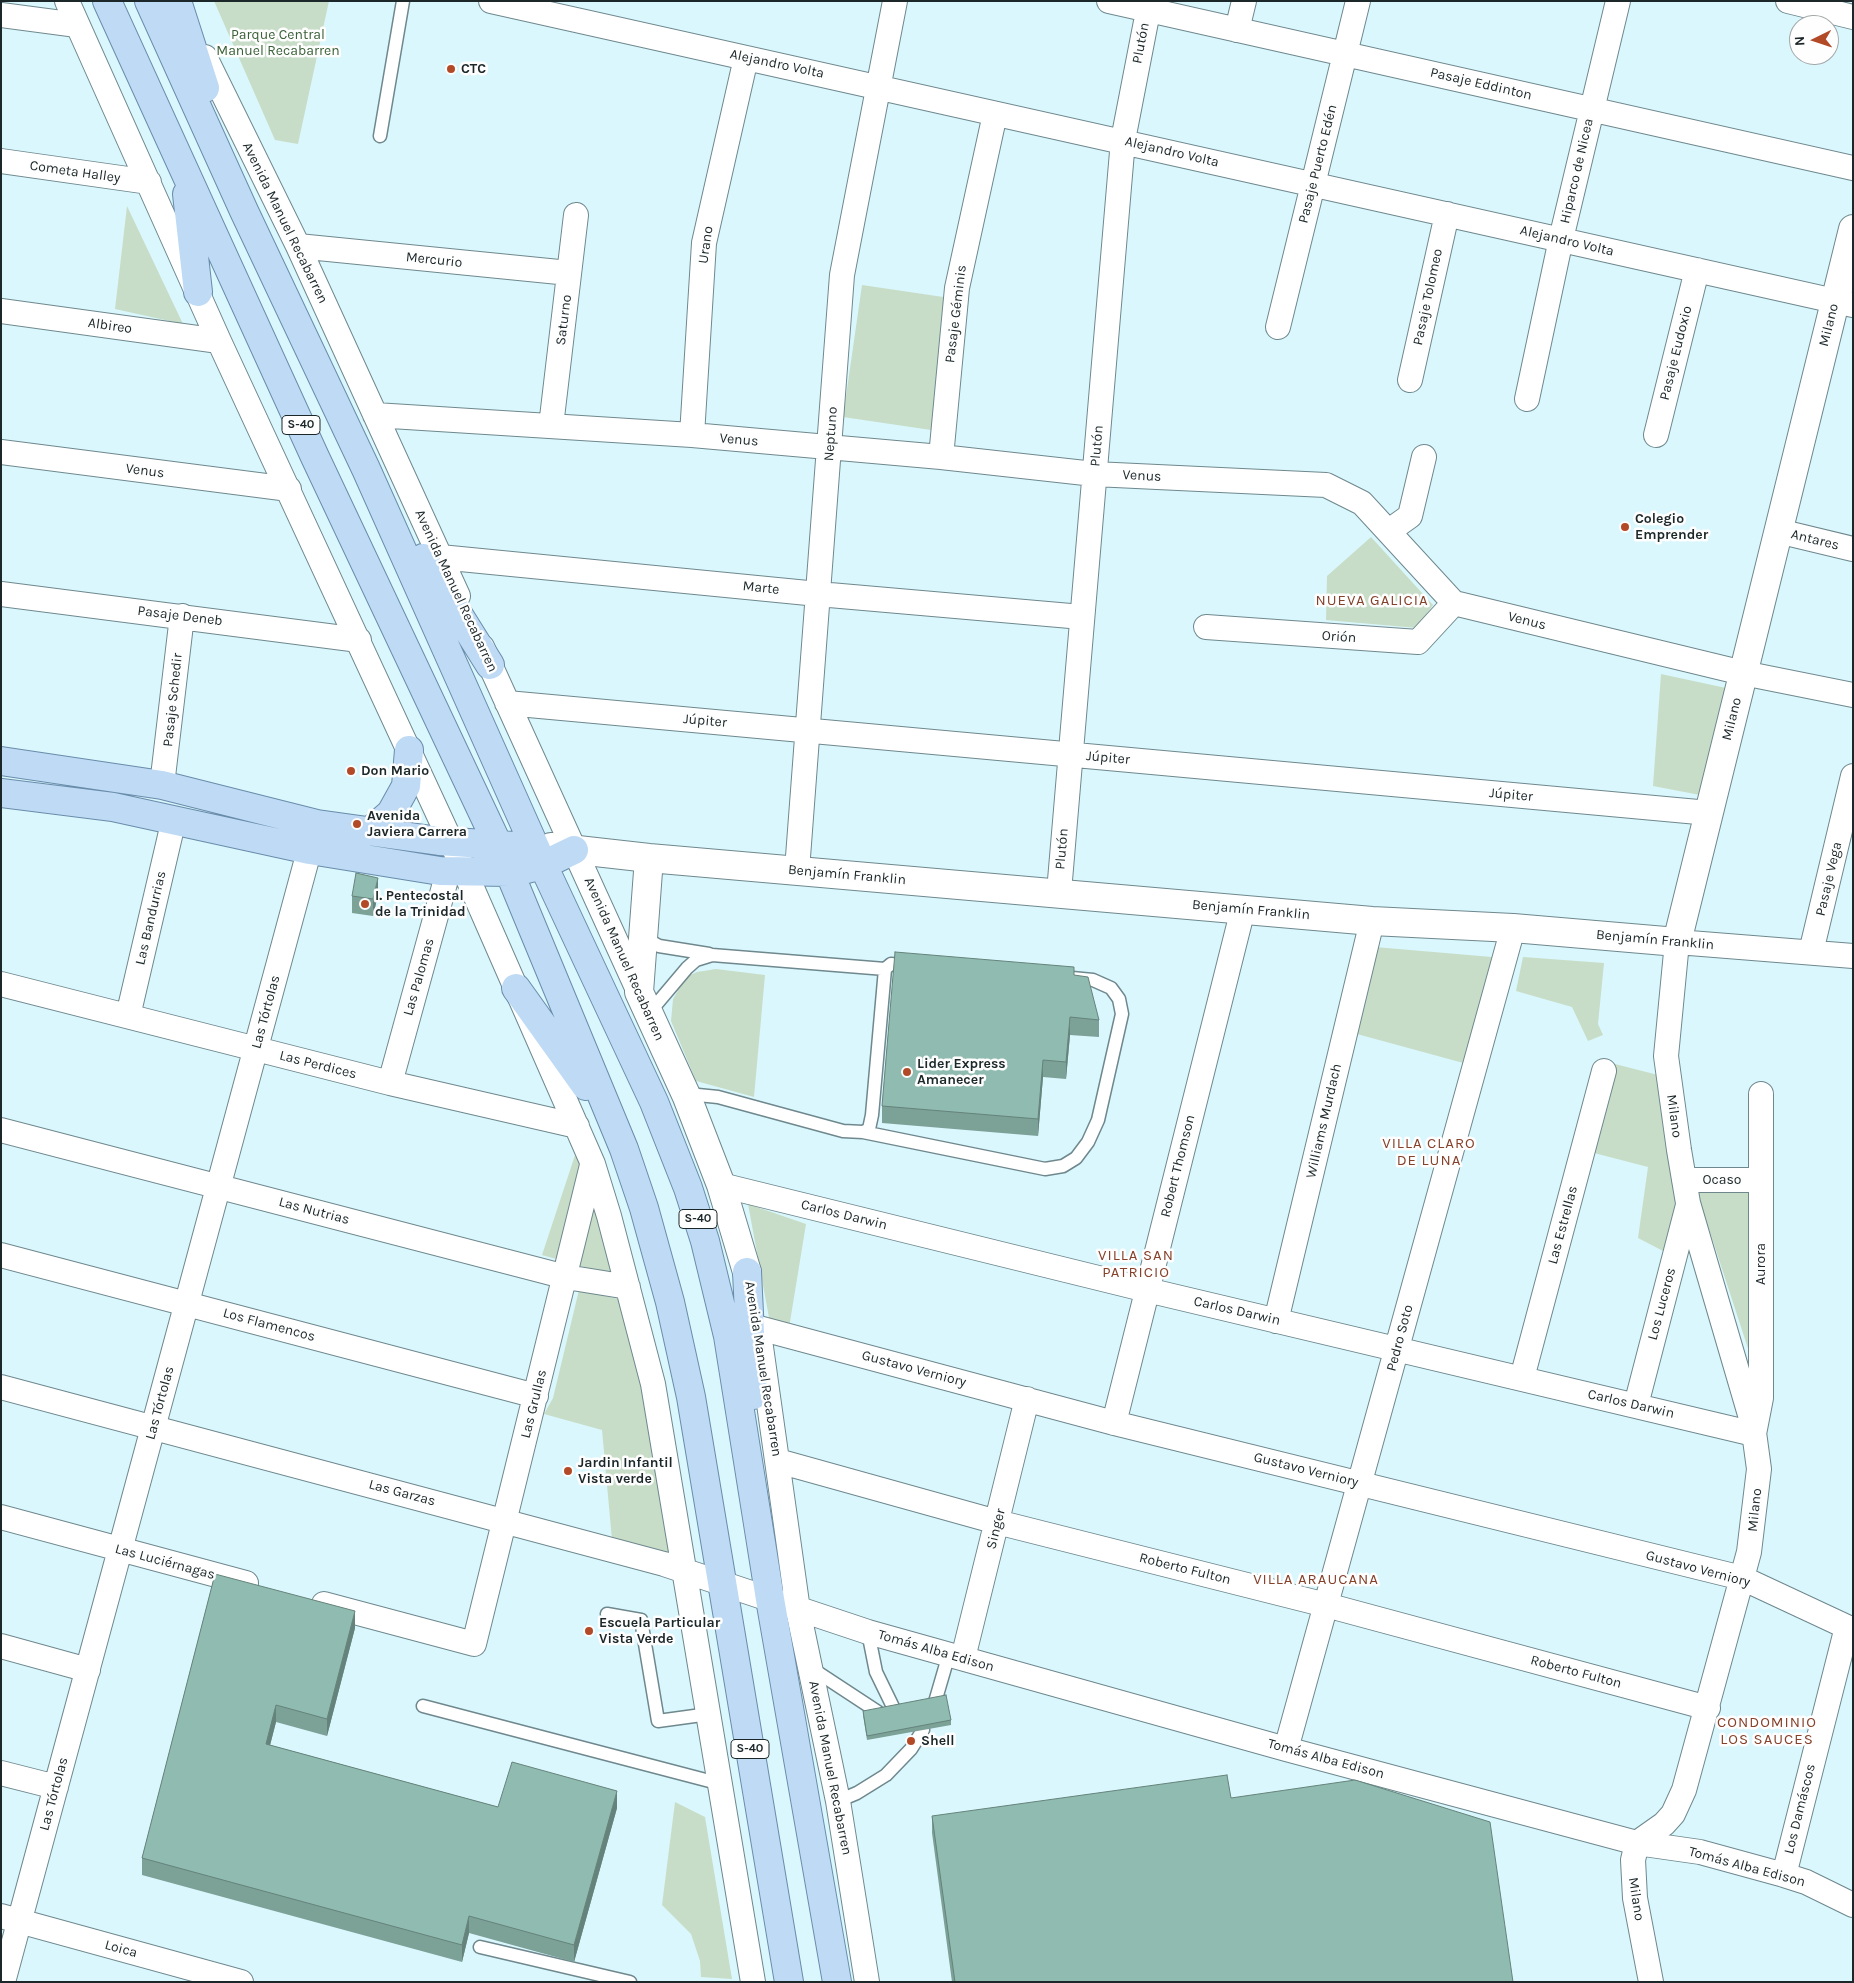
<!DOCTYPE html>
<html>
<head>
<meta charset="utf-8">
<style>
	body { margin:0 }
	#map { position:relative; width:1854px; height:1983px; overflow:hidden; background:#daf7fd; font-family:Karla,sans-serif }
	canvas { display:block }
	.frame { position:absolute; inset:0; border:2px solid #1c2729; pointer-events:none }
	.north { position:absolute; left:1789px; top:15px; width:50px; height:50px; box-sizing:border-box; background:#fefefe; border:1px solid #a4a8a9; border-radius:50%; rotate:266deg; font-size:14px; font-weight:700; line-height:20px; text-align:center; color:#1c2729 }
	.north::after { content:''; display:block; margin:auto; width:18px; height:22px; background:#b24a27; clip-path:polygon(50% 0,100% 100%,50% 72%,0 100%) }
</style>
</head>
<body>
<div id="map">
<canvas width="1854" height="1983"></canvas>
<div class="frame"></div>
<div class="north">N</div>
</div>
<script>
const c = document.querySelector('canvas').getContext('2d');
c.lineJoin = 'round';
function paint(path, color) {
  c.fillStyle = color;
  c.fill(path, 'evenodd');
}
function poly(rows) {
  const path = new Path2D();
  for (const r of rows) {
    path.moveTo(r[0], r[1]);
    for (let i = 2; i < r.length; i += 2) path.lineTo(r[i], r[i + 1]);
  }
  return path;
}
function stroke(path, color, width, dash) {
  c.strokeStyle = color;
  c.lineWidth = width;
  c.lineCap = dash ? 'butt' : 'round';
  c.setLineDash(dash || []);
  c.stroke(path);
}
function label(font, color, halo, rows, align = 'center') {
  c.font = font + ' Karla,sans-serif';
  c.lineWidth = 5;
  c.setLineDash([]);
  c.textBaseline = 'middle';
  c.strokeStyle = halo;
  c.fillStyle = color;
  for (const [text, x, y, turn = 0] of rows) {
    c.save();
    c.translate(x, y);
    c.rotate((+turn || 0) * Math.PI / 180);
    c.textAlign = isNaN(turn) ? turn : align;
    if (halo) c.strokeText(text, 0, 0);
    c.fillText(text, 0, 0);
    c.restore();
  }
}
paint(poly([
	[214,1,329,1,298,144,275,140],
	[127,206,183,324,115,309],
	[862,285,950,298,931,430,843,417],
	[1371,537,1433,605,1417,628,1326,620,1327,576],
	[1661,674,1726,688,1700,795,1653,786],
	[1375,947,1492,957,1467,1064,1357,1034],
	[1523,957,1604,963,1598,1024,1603,1035,1588,1041,1572,1007,1516,991],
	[716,969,765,975,754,1097,696,1081,671,1021,673,999,686,977,697,972],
	[1615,1064,1658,1075,1682,1211,1667,1253,1638,1238,1648,1167,1594,1153],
	[579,1143,623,1278,542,1255],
	[1695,1186,1755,1187,1756,1373],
	[748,1204,806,1224,789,1328,770,1323],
	[579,1290,627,1301,679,1561,612,1540,602,1430,544,1414,553,1398],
	[675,1802,705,1817,732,1979,701,1977,700,1961,691,1934,662,1905]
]), '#c8ddc7');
const service = poly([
	[380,136,403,1],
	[643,937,659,946,709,954],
	[885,969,891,964,910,966],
	[649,1013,687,968,696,960,712,955,885,969,872,1115,869,1129,863,1132,843,1131,718,1097,698,1095,687,1097],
	[863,1132,1045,1169,1063,1166,1076,1158,1088,1142,1098,1120,1122,1014,1119,999,1111,988,1093,980,1072,978],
	[607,1614,641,1620,658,1721,709,1714],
	[868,1632,876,1672,894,1709],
	[811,1668,878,1712],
	[935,1702,949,1654],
	[423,1706,721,1784],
	[838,1801,857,1793,886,1775,911,1749,923,1730],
	[480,1947,630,1982]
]);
const minor = poly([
	[67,1,219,341,465,872,593,1164,609,1216,653,1384,753,1982],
	[491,1,1853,305],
	[1109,1,1853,168],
	[1788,1,1853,17],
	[1,15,77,25],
	[1237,30,1244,1],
	[205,57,298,246,458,596],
	[1,161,149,182],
	[298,246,569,273],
	[1,311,219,341],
	[1278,327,1358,1],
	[1410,380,1447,214],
	[1527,399,1561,239,1618,1],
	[375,415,692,435,941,457,1094,474,1326,485,1362,503,1454,603,1743,673,1853,695],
	[551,426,576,215],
	[692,435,704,243,746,58],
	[1656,435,1697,270],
	[1,452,289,489],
	[941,457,957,288,995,114],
	[1389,531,1410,516,1424,457],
	[1778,531,1853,549],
	[440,557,818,594,1082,617],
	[1,594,359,640],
	[1206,627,1418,642,1454,603],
	[482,647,639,992],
	[507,703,1709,813],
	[162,785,182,616],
	[797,870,842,275,895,1],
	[1059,892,1123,140,1150,1],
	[1811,952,1853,776],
	[1,984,390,1083,577,1126],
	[128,1016,174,819],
	[390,1083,448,872],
	[1,1130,566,1277,628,1287],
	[1684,1180,1761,1180],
	[721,1185,1147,1290,1754,1434,1761,1398,1761,1094],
	[1,1255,536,1396],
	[1276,1321,1372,921],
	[759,1328,1114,1423,1742,1578,1847,1627,1784,1875],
	[761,1347,798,1610,838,1801,867,1982],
	[1522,1378,1604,1071],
	[1,1387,664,1564,868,1632,1286,1749,1637,1843,1700,1852,1784,1875,1806,1882,1853,1905],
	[1636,1405,1688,1205],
	[1114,1423,1243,909],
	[778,1461,997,1522,1326,1605,1708,1708],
	[1,1517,246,1583],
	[324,1604,474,1644,592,1165],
	[1,1646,88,1670],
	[963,1658,1027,1399],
	[1286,1749,1513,928],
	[1,1773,56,1787],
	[1,1916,241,1982],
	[3,1982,314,833],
	[1651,1982,1635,1898,1633,1860,1637,1843,1664,1824,1673,1814,1684,1790,1749,1552,1759,1469,1753,1425,1688,1203,1679,1150,1666,1056,1677,942,1853,956]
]);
const tertiary = poly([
	[551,847,649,858,1372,921,1513,928,1677,942,1853,229],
	[649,858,639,992,687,1097,721,1185,747,1272]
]);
const primary = poly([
	[107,1,315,457,499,847,624,1149,644,1208,670,1302,691,1397,789,1982],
	[149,1,244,211,366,469,543,865,654,1102,688,1188,705,1241,728,1336,770,1599,837,1982],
	[177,1,205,88],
	[187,194,198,292],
	[423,558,490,665],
	[1,761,162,785,317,824,439,841,514,846],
	[1,793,113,807,310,850,440,871,510,872,523,870,543,865,574,850],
	[369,832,391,813,406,786,409,750],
	[516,988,586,1086],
	[747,1272,753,1395]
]);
stroke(service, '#6e888e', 15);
stroke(minor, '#6e888e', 26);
stroke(tertiary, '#6e888e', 30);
stroke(primary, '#698caa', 30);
stroke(service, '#fff', 12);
stroke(minor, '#fff', 24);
stroke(tertiary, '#fff', 28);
stroke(primary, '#bedaf5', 28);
paint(poly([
	[378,895,373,916,352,913,352,896],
	[1074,975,1099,1020,1099,1037,1070,1035,1066,1079,1043,1077,1038,1136,882,1123,882,1106],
	[215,1574,355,1628,327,1736,276,1722,270,1745,498,1807,617,1808,574,1962,469,1933,462,1962,142,1875,142,1858],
	[863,1711,951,1720,951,1725,867,1740,863,1715],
	[1231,1798,1513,1982,952,1982,932,1833,932,1816]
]), '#7ca197');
paint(poly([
	[378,878,378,895,373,916,373,899],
	[1070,1017,1070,1035,1066,1079,1066,1062],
	[1043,1060,1043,1077,1038,1136,1038,1119],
	[355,1611,355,1628,327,1736,327,1719],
	[276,1705,276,1722,266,1761,266,1744],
	[617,1791,617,1808,574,1962,574,1945],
	[469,1916,469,1933,462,1962,462,1945]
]), '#65837b');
const building = poly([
	[356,873,378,878,373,899,352,896,356,873],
	[895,952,1074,967,1074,975,1088,977,1099,1020,1070,1017,1066,1062,1043,1060,1038,1119,882,1106,895,952],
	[215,1574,355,1611,327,1719,276,1705,266,1744,498,1807,512,1762,617,1791,574,1945,469,1916,462,1945,142,1858,215,1574],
	[946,1695,951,1720,867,1736,863,1711,946,1695],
	[1227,1775,1231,1798,1355,1780,1490,1822,1513,1982,955,1982,932,1816,1227,1775]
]);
paint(building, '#90bbb0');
stroke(building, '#65837b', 1);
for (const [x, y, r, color] of [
	[451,69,5,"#b24a27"],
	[1625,527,5,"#b24a27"],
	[351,771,5,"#b24a27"],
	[357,824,5,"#b24a27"],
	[365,904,5,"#b24a27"],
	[907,1072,5,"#b24a27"],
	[568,1471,5,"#b24a27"],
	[589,1631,5,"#b24a27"],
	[911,1741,5,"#b24a27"]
]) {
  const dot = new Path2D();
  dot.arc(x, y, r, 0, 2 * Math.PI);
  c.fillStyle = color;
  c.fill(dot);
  stroke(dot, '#fefefe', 2);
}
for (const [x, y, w] of [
	[301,425,38],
	[698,1219,38],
	[750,1749,38]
]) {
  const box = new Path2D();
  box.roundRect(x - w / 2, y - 9.5, w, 19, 4);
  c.fillStyle = '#fefefe';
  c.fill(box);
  stroke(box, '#1c2729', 1);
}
label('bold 12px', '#1c2729', null, [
	["S-40",301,425],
	["S-40",698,1219],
	["S-40",750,1749]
]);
label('14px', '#3a6138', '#fefefe', [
	["Parque Central",278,35],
	["Manuel Recabarren",278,51]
]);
label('14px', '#1c2729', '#fefefe', [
	["Plutón",1141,43,-79],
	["Alejandro Volta",777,64,12],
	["Pasaje Eddinton",1481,84,13],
	["Alejandro Volta",1172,152,13],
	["Pasaje Puerto Edén",1318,164,-76],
	["Hiparco de Nicea",1577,171,-77],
	["Cometa Halley",75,172,8],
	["Avenida Manuel Recabarren",285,223,64],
	["Alejandro Volta",1567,241,13],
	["Urano",706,245,-82],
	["Mercurio",434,260,6],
	["Pasaje Tolomeo",1428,297,-78],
	["Pasaje Géminis",956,314,-83],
	["Saturno",564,320,-83],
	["Milano",1829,325,-76],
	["Albireo",110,326,8],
	["Pasaje Eudoxio",1676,353,-76],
	["Neptuno",831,434,-86],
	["Venus",739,440,5],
	["Plutón",1097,446,-85],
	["Venus",145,471,7],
	["Venus",1142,476,3],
	["Antares",1815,540,14],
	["Marte",761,588,6],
	["Avenida Manuel Recabarren",456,591,65],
	["Pasaje Deneb",180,616,7],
	["Venus",1527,621,14],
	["Orión",1339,637,4],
	["Pasaje Schedir",173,700,-84],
	["Milano",1732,719,-76],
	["Júpiter",705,721,5],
	["Júpiter",1108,758,5],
	["Júpiter",1511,795,5],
	["Plutón",1062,849,-85],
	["Benjamín Franklin",847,875,5],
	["Pasaje Vega",1829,879,-77],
	["Benjamín Franklin",1251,910,5],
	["Las Bandurrias",151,918,-77],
	["Benjamín Franklin",1655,940,5],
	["Avenida Manuel Recabarren",624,959,66],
	["Las Palomas",419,977,-74],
	["Las Tórtolas",266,1012,-75],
	["Las Perdices",318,1065,14],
	["Milano",1674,1116,82],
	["Williams Murdach",1324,1121,-77],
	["Robert Thomson",1178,1166,-76],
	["Ocaso",1722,1180],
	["Las Nutrias",314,1211,15],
	["Carlos Darwin",844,1215,14],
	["Las Estrellas",1563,1225,-75],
	["Aurora",1761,1264,-90],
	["Los Luceros",1662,1304,-75],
	["Carlos Darwin",1237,1311,13],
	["Los Flamencos",269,1325,15],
	["Pedro Soto",1400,1338,-75],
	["Avenida Manuel Recabarren",763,1369,81],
	["Gustavo Verniory",914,1369,15],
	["Las Tórtolas",160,1403,-75],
	["Las Grullas",534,1404,-76],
	["Carlos Darwin",1631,1404,13],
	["Gustavo Verniory",1306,1470,14],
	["Las Garzas",402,1493,15],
	["Milano",1755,1510,-84],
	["Singer",996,1529,-76],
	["Las Luciérnagas",165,1562,15],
	["Roberto Fulton",1185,1569,14],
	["Gustavo Verniory",1698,1569,15],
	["Tomás Alba Edison",936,1651,16],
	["Roberto Fulton",1576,1672,15],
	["Tomás Alba Edison",1326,1759,15],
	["Avenida Manuel Recabarren",830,1768,79],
	["Las Tórtolas",54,1794,-75],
	["Los Damáscos",1800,1809,-76],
	["Tomás Alba Edison",1747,1867,15],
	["Milano",1636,1899,81],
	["Loica",121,1949,15]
]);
label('bold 14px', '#1c2729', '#fefefe', [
	["CTC",461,69],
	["Colegio",1635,519],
	["Emprender",1635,535],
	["Don Mario",361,771],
	["Avenida",367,816],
	["Javiera Carrera",367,832],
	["I. Pentecostal",375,896],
	["de la Trinidad",375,912],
	["Lider Express",917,1064],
	["Amanecer",917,1080],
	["Jardin Infantil",578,1463],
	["Vista verde",578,1479],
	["Escuela Particular",599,1623],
	["Vista Verde",599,1639],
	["Shell",921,1741]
], 'left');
c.letterSpacing = '1px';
label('15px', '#85412a', '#fefefe', [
	["NUEVA GALICIA",1372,601],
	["VILLA CLARO",1429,1144],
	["DE LUNA",1429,1161],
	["VILLA SAN",1136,1256],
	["PATRICIO",1136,1273],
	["VILLA ARAUCANA",1316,1580],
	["CONDOMINIO",1767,1723],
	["LOS SAUCES",1767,1740]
]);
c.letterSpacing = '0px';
</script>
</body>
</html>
